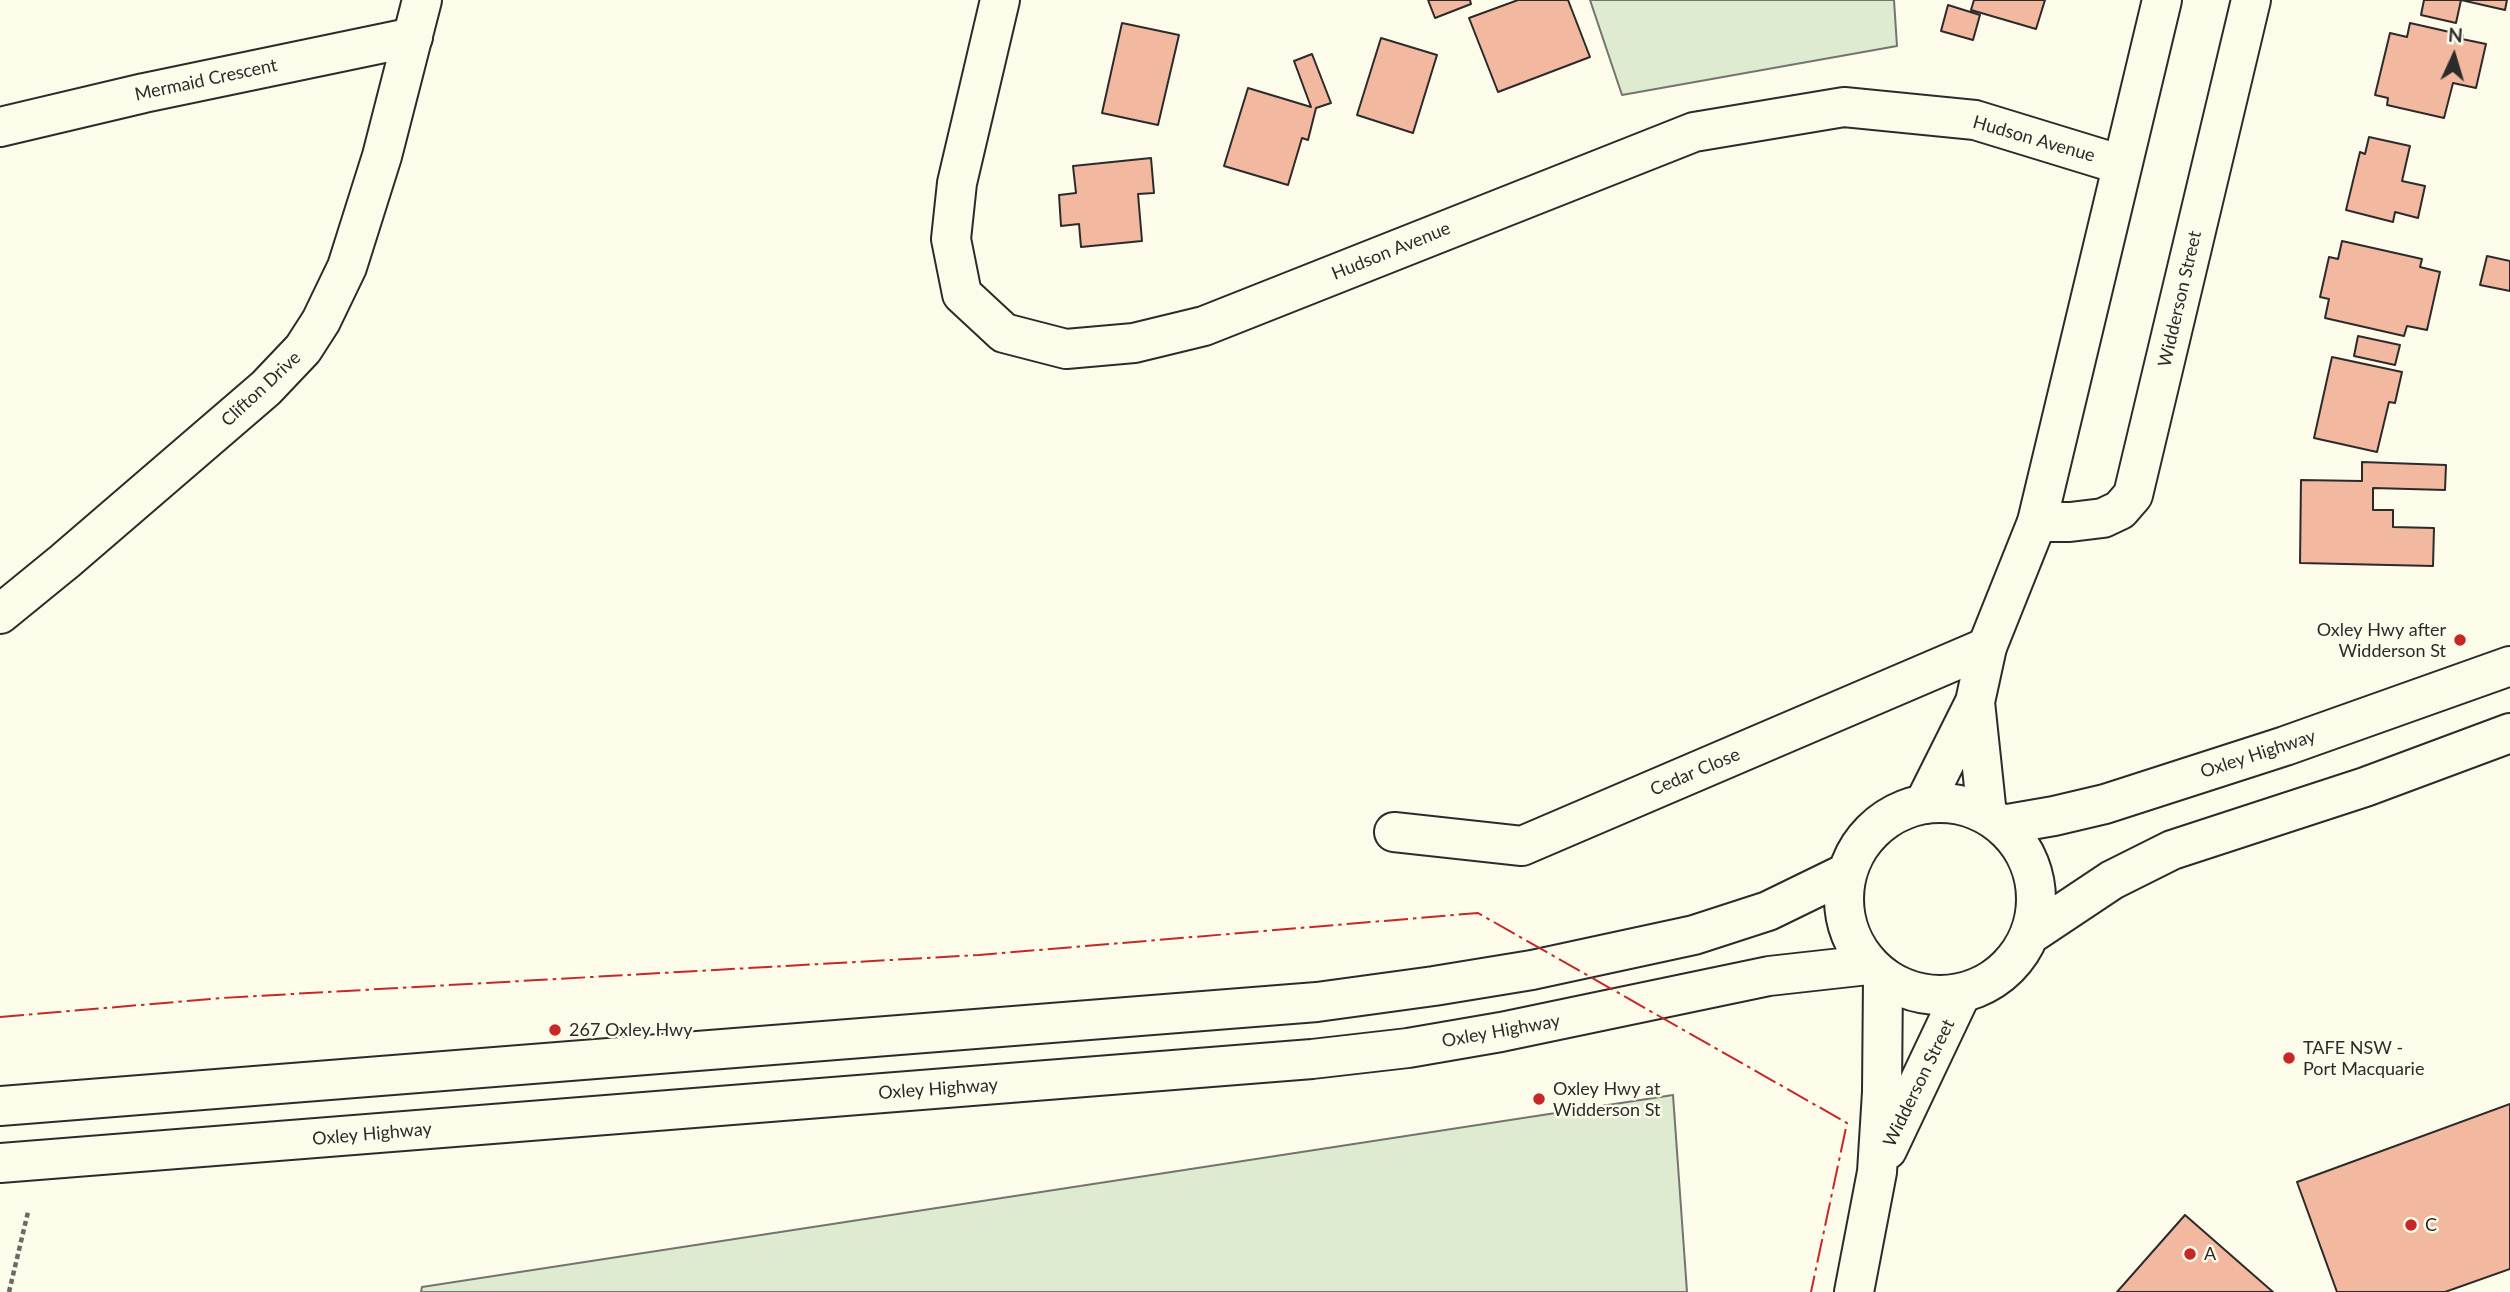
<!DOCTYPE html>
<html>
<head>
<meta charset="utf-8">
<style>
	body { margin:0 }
	#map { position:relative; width:2510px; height:1292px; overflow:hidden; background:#fdfbea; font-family:Lato,sans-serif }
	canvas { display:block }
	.north { position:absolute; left:2419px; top:21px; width:70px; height:70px; -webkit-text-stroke:5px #fdfbea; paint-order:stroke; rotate:4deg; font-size:19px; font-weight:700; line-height:28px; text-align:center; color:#2b2b2b }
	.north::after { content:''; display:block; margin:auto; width:24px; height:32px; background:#2b2b2b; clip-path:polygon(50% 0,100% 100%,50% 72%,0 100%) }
</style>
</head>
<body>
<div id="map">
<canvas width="2510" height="1292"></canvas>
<div class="north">N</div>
</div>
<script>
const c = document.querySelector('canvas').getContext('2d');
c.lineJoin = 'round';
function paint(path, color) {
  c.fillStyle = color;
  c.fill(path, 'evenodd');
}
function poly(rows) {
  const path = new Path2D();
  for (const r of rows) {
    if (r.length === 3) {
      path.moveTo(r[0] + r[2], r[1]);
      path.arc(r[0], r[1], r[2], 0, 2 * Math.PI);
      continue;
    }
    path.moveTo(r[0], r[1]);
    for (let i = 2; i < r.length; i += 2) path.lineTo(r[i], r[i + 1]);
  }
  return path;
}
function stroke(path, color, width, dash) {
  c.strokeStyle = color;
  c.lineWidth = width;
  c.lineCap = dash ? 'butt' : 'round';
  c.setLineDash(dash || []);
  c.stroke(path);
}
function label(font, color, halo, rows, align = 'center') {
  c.font = font + ' Lato,sans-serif';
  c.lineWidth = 5;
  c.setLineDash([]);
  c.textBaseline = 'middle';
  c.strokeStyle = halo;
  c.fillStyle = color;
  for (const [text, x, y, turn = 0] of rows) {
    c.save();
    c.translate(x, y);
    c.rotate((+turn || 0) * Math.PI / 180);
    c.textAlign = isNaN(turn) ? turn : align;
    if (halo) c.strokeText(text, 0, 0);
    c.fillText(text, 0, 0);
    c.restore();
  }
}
const green = poly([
	[1590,0,1894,0,1897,46,1622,95,1590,0],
	[1673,1095,1687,1292,421,1292,422,1287,1673,1095]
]);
paint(green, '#deebd1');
stroke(green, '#74746e', 2);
const building = poly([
	[1428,0,1470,0,1471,4,1435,18,1428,0],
	[1518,0,1568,0,1590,57,1498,92,1469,18,1518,0],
	[1974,0,2045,0,2036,29,1971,10,1974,0],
	[2424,0,2461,0,2456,23,2421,15,2424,0],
	[2461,0,2507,0,2505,10,2461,0],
	[1948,5,1980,15,1973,40,1941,31,1948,5],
	[1122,23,1179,35,1158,125,1102,113,1122,23],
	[2410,23,2463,35,2462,39,2486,44,2476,88,2453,83,2444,118,2387,105,2388,98,2375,95,2390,33,2407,37,2410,23],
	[1381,38,1437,55,1413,133,1357,115,1381,38],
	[1312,54,1331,103,1316,108,1308,140,1302,138,1288,185,1224,166,1248,88,1311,107,1294,61,1312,54],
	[2369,137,2410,146,2402,181,2425,186,2418,218,2395,212,2393,222,2346,210,2360,152,2365,154,2369,137],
	[1151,158,1154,193,1138,194,1142,241,1081,247,1079,224,1061,226,1059,195,1076,193,1073,166,1151,158],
	[2342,241,2422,259,2420,267,2440,272,2427,330,2407,326,2404,336,2325,318,2329,299,2320,297,2329,257,2338,259,2342,241],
	[2487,256,2510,261,2510,291,2480,285,2487,256],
	[2358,336,2400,345,2395,365,2354,356,2358,336],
	[2332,357,2402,372,2395,403,2389,402,2377,452,2314,438,2332,357],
	[2362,462,2446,465,2445,490,2373,488,2373,510,2393,510,2393,527,2434,528,2433,566,2300,563,2301,480,2362,481,2362,462],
	[2510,1104,2510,1269,2445,1292,2337,1292,2297,1182,2510,1104],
	[2185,1215,2273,1292,2117,1292,2185,1215]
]);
paint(building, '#f2b8a0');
stroke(building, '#2b2b2b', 2);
const street = poly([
	[1000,0,957,183,951,239,962,294,1004,333,1066,349,1134,343,1204,326,1694,132,1844,107,1975,120,2122,165],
	[0,127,144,93,413,37],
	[2037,522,2070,522,2103,518,2120,510,2133,495,2251,0],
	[1394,832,1522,846,1987,647]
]);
const secondary = poly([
	[0,614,65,561,266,388,303,349,321,321,347,267,382,156,422,0],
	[1975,702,1987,815],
	[1924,804,1975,702,1987,647,2037,522,2162,0],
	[1887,1150,1961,994],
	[1854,1292,1877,1172,1882,1092,1883,978]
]);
const primary = poly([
	[1940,899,96],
	[2002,825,2054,816,2105,804,2285,746,2510,666],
	[2031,934,2112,880,2172,850,2365,787,2510,733],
	[0,1106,1317,1002,1434,986,1532,970,1694,935,1768,911,1846,873],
	[0,1163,1312,1059,1408,1048,1501,1032,1769,976,1868,965]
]);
stroke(street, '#2b2b2b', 42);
stroke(secondary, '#2b2b2b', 42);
stroke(primary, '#2b2b2b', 42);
stroke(poly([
	[9,1292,28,1212]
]), '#6a6964', 4.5, [5, 3.5]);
stroke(street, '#fdfbea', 38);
stroke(secondary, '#fdfbea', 38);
stroke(primary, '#fdfbea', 38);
stroke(poly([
	[0,1017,222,998,979,955,1478,913,1847,1123,1811,1292]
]), '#c62828', 2, [24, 5, 3.5, 5]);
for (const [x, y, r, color] of [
	[2460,640,7,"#c62828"],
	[555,1030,7,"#c62828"],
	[2289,1058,7,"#c62828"],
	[1539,1099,7,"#c62828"],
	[2411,1225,7,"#c62828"],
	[2190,1254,7,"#c62828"]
]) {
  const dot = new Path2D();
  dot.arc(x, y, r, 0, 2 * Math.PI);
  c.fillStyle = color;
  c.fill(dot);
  stroke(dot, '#fdfbea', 2.5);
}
label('18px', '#2b2b2b', '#fdfbea', [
	["Mermaid Crescent",206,80,-12],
	["Hudson Avenue",2034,139,16],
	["Hudson Avenue",1391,251,-22],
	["Widderson Street",2180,299,-77],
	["Clifton Drive",261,389,-43],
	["Oxley Highway",2258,754,-18],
	["Cedar Close",1695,772,-23],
	["Oxley Highway",1501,1031,-10],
	["Widderson Street",1919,1083,-64],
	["Oxley Highway",938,1089,-4],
	["Oxley Highway",372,1134,-5]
]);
label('18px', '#2b2b2b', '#fdfbea', [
	["Oxley Hwy after",2446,630,"right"],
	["Widderson St",2446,651,"right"],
	["267 Oxley Hwy",569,1030],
	["TAFE NSW -",2303,1048],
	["Port Macquarie",2303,1069],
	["Oxley Hwy at",1553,1089],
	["Widderson St",1553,1110],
	["C",2425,1225],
	["A",2204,1254]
], 'left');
</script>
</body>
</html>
